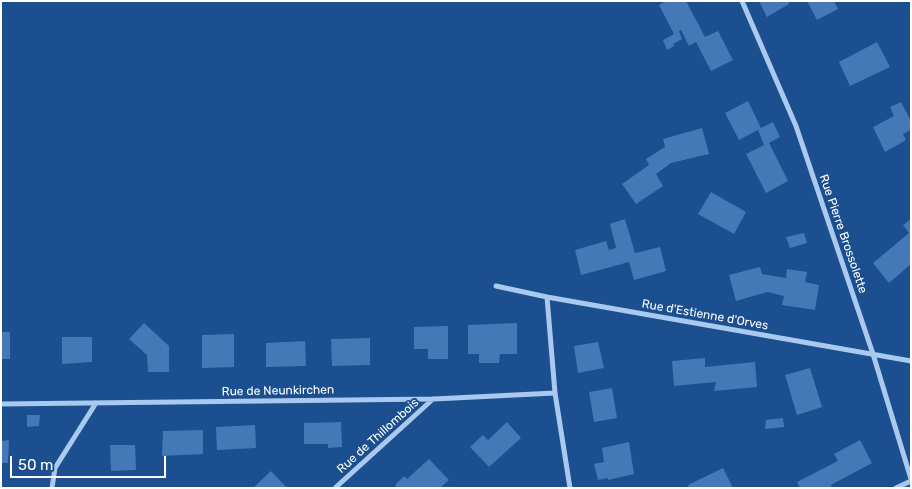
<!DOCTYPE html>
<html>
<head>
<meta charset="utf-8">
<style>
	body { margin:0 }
	#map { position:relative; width:912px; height:489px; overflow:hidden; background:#1b4f8f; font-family:Rubik,sans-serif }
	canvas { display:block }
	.frame { position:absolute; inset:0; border:2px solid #fff; pointer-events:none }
	.scale { position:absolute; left:10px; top:456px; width:156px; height:22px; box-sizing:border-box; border:2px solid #fff; border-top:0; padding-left:6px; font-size:15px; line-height:18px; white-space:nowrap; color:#fff; -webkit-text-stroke:4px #1b4f8f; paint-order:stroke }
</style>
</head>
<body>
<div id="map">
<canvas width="912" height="489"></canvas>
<div class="frame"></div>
<div class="scale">50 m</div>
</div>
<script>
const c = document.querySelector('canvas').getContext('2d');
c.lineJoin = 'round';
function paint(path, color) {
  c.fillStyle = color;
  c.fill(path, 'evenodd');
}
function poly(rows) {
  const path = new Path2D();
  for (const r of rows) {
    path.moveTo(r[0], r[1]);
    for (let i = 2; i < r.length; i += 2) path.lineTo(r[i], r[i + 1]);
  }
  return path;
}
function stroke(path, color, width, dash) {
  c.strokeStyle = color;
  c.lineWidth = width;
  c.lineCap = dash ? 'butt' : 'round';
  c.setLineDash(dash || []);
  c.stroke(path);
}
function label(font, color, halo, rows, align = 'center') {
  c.font = font + ' Rubik,sans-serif';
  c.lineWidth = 4;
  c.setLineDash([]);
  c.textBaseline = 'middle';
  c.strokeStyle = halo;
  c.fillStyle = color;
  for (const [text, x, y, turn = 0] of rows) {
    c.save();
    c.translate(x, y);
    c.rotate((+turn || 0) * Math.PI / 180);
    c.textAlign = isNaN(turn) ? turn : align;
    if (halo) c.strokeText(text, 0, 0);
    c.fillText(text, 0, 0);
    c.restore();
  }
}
paint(poly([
	[666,1,686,1,705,37,718,31,733,60,711,71,696,42,689,46,681,30,679,31,682,39,673,44,674,46,667,50,663,40,674,34,659,5],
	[759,1,788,1,789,4,767,17],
	[807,1,834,1,838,9,817,20],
	[877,42,890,67,850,86,839,62],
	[748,101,761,128,773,122,780,137,769,143,788,181,766,193,746,154,764,145,758,130,739,140,725,113],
	[901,102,911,121,911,130,903,134,906,140,885,152,873,127,894,116,890,107],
	[702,128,709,154,671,163,656,174,663,186,636,204,622,184,649,165,646,159,665,147,663,139],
	[711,192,746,212,734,234,698,214],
	[625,219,635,253,660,247,666,271,634,280,629,262,581,275,575,250,606,241,609,250,616,248,610,224],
	[911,219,911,264,889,283,873,263,909,233,903,225],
	[804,233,807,243,790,248,786,237],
	[760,267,762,274,786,278,787,269,807,272,805,282,819,285,815,310,782,305,784,296,767,292,736,301,729,275],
	[144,323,169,346,169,372,148,372,147,355,129,339],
	[517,323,517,354,500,354,499,363,479,363,479,354,468,354,468,325],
	[448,326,448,359,428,359,428,349,414,349,414,327],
	[1,332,10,332,10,359,1,359],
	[234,334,234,367,202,368,202,335],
	[62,337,92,337,92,362,62,364],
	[370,338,370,365,332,366,331,339],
	[305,341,306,366,266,367,266,343],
	[598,342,604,368,578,373,574,346],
	[705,358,705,367,755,362,757,387,714,391,716,382,674,386,672,361],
	[810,368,822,407,797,415,785,375],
	[612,388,617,418,594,422,589,392],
	[27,415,40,415,39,426,27,427],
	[783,418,784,427,765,429,766,420],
	[341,422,342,447,328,448,328,444,304,444,304,423],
	[507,422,521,438,489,467,470,447,483,435,488,440],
	[255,425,256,448,217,450,216,427],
	[203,430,203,454,162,456,163,431],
	[9,440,8,463,1,463,1,441],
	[860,440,872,463,831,485,832,488,800,488,797,482,838,461,834,454],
	[629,442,634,474,608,480,608,478,598,480,594,464,604,462,602,448],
	[110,445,135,445,136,470,111,471],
	[429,459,449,480,440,488,397,488,395,485,404,476,407,479],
	[723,468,733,488,689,488,688,485],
	[271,471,287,488,253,488]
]), '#4478b7');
stroke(poly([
	[742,1,796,126,873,354,911,479],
	[496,286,547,297,911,361],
	[547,297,555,393,570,488],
	[1,404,434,399,555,393],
	[52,488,55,468,96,403],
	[335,488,433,399],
	[896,488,911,481]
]), '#a9c9ee', 5);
label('12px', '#fff', '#1b4f8f', [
	["Rue Pierre Brossolette",843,234,71],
	["Rue d'Estienne d'Orves",705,315,10],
	["Rue de Neunkirchen",278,391,-1],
	["Rue de Thillombois",378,436,-42]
]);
</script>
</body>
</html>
